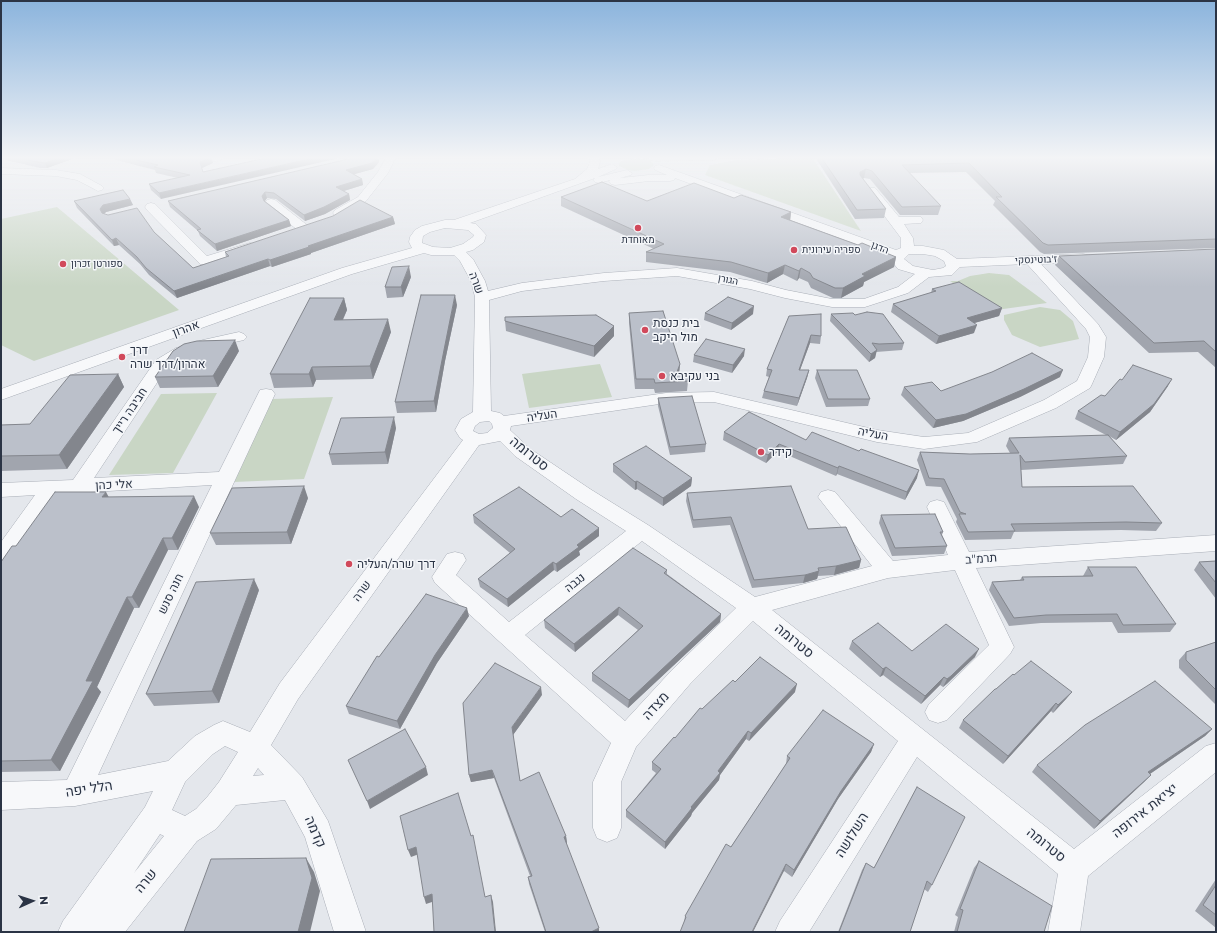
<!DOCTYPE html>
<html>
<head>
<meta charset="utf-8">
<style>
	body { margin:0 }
	#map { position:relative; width:1217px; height:933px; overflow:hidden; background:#e4e7ec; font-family:Montserrat,sans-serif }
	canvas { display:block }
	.frame { position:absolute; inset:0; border:2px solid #2b3445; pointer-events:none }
	.north { position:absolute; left:12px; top:881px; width:40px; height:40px; -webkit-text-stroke:3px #f4f6f9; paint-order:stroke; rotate:87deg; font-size:11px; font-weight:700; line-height:16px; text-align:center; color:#2b3445 }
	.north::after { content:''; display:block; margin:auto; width:14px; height:18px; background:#2b3445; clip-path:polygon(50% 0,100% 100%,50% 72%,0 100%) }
</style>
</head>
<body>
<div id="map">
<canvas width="1217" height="933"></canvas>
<div class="frame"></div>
<div class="north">N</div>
</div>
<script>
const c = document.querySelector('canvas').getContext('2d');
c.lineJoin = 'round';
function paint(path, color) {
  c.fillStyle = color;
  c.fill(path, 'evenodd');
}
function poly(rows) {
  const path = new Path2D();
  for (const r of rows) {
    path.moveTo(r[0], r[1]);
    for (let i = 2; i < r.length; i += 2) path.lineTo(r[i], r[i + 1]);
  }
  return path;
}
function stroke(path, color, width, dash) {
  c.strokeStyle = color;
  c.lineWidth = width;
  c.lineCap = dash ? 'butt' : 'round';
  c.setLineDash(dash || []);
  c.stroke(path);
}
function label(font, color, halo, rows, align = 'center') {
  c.font = font + ' Montserrat,Heebo,sans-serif';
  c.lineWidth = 3;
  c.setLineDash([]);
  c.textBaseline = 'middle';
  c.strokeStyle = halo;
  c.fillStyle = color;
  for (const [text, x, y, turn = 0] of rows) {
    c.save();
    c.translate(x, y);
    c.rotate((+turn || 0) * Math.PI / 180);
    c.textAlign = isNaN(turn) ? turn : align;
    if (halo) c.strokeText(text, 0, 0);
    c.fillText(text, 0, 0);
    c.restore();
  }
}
paint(poly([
	[812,157,861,231,705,175,710,165,735,160],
	[638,158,650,160,654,165,649,169,635,171,628,170,619,166,619,163,621,161],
	[57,207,179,310,34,361,1,345,1,219],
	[989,273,1009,275,1047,303,996,310,950,281,958,281,970,276],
	[1040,307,1060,310,1073,321,1079,339,1040,347,1012,335,1004,320,1004,315],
	[600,364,612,397,529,408,522,374],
	[217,393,173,473,109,475,161,394],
	[333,397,304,479,234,482,272,399]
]), '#c9d6c5');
const minor = poly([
	[201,157,221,157,222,159,217,162,202,159,201,157],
	[386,157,396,157,388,173,366,201,343,216,335,216,333,213,335,210,358,197,378,172,386,157],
	[589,157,599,157,600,162,598,169,612,164,617,167,616,169,598,177,627,170,632,173,631,175,620,178,649,175,667,175,655,170,654,168,655,166,659,165,896,250,901,248,901,238,865,190,867,188,875,188,899,217,921,217,923,220,921,223,904,224,913,238,914,246,923,246,944,250,957,259,1083,254,1088,255,1090,258,1088,261,1083,262,1041,264,1098,324,1106,337,1104,357,1092,384,1090,388,1056,408,977,442,924,449,877,442,714,402,666,403,511,426,510,430,529,448,590,489,648,525,755,597,872,566,818,497,821,492,828,490,835,492,893,561,948,555,927,507,930,502,937,500,944,502,969,552,1216,535,1216,551,976,568,1014,647,1010,654,947,720,938,723,929,720,925,712,929,704,989,645,955,570,888,578,772,610,1074,849,1206,746,1216,743,1216,772,1088,876,1080,932,1048,932,1058,874,917,757,809,932,775,932,780,921,898,741,753,621,690,684,636,747,621,782,621,828,617,838,607,842,597,838,593,828,593,782,611,743,435,583,432,577,447,554,455,552,463,554,466,560,456,575,509,622,626,531,576,499,515,456,500,441,479,445,298,699,271,745,302,777,328,821,366,932,334,932,305,837,285,800,236,805,216,829,197,841,125,932,58,932,63,921,145,807,153,791,75,806,1,810,1,782,67,780,212,485,56,494,9,564,1,566,1,542,35,495,1,497,1,483,73,480,156,360,176,348,203,340,239,332,244,334,247,337,244,340,212,347,188,354,168,366,94,478,219,472,260,390,266,389,272,390,275,394,98,775,168,761,195,736,214,725,223,721,250,732,280,683,463,440,460,438,455,430,461,419,473,412,475,297,471,281,460,261,454,255,431,255,424,253,352,274,1,400,1,389,342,268,412,248,409,242,410,237,415,230,422,226,445,220,454,220,575,179,587,169,590,162,589,157],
	[595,178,593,180,595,182,599,183,610,180,609,182,611,184,615,185,649,181,670,181,674,180,675,178,891,257,890,259,898,269,915,274,898,287,864,299,832,299,786,290,752,281,677,268,604,273,522,283,488,291,485,281,473,259,466,252,473,250,484,242,486,235,476,224,470,223,595,178],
	[445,228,468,230,474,235,473,237,463,244,450,248,433,247,422,243,423,236,430,232,445,228],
	[909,254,923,254,935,256,944,261,946,266,943,268,933,270,913,266,904,259,909,254],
	[1027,264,1086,329,1090,337,1088,357,1077,381,1044,400,968,433,924,437,877,430,714,392,666,393,504,416,500,413,491,411,489,300,522,291,604,281,677,276,750,289,785,298,832,307,865,307,908,293,929,277,952,275,960,267,1027,264],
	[489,421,492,424,493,428,487,433,479,434,473,431,475,426,480,422,489,421],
	[642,541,736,608,672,670,625,721,525,635,642,541],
	[225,746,238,752,219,782,208,796,196,809,185,816,172,810,185,782,213,754,225,746],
	[258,768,264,775,253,776,258,768],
	[160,834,164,836,134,873,160,834],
	[650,157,719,157,714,160,654,161,650,160,650,157],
	[1,168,56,170,80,174,102,186,104,188,102,190,98,191,77,180,56,176,1,174,1,168],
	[271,199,275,200,307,225,309,228,307,231,299,231,267,206,265,203,267,200,271,199],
	[151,203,155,204,207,256,250,243,255,244,256,247,255,250,210,264,200,264,147,210,145,207,147,204,151,203]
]);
stroke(minor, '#a9aeb7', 1);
paint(minor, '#f7f8fa');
paint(poly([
	[1,157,78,157,47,168,40,168,1,159],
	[112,157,210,157,213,163,202,168,161,199,151,190,149,184,178,178,156,173,155,170,116,160],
	[357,157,378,157,379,162,373,169,354,174,362,179,363,185,344,191,349,194,350,200,325,214,305,221,276,199,267,198,265,201,289,220,291,226,217,251,200,236,198,231,170,207,168,201],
	[815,157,1216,157,1216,248,1044,254,1040,252,993,205,995,201,966,172,910,173,941,206,938,215,900,215,870,179,864,178,863,179,886,209,884,218,855,219],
	[561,197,647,201,734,198,791,212,790,220,858,245,896,257,894,267,864,282,863,286,841,298,833,298,811,288,808,282,799,278,797,281,783,274,767,283,730,272,646,262,646,252,654,249,561,206],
	[130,199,133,205,106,212,104,214,154,232,193,268,226,257,225,252,393,217,395,224,311,253,311,254,272,267,270,266,177,298,149,275,140,264,119,245,114,246,77,208,74,201],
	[1216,249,1216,368,1198,352,1149,353,1055,265,1059,256],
	[411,277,403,297,387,298,385,287],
	[932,289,1002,308,999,316,974,323,974,333,936,344,891,312,893,304,931,293],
	[344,298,347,310,343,320,391,332,373,379,316,380,313,387,274,388,270,374],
	[457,305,445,361,436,412,397,413,395,402],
	[629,313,680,364,679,373,688,381,687,391,655,393,654,389,635,389,629,323],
	[705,313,753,314,731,330,704,320],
	[831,314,855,315,904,343,902,350,876,352,875,358,869,362,830,321],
	[789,316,821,336,820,344,810,343,800,370,809,370,807,378,797,406,762,398,764,391,769,377,766,376,767,369],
	[505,321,614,336,594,357,506,331],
	[239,351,218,387,160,388,155,377],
	[694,355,744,356,732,373,693,362],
	[817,370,870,399,868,406,826,407,815,378],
	[118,374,124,387,67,469,1,471,1,425,30,424],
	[1060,377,1020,397,963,421,933,428,901,395,904,387,941,391],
	[1122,380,1168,386,1150,412,1116,440,1109,436,1127,456,1123,464,1021,470,1022,487,1162,523,1156,531,1121,530,1014,532,1011,539,965,540,956,522,957,519,941,487,926,486,917,460,920,452,970,454,1010,453,1006,446,1009,438,1106,435,1075,419,1078,411,1105,396],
	[658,398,706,444,705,452,670,455,658,406],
	[396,428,388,464,332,465,329,454],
	[724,432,806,440,917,478,905,500,837,474,836,476,778,451,766,463,723,440],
	[613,464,692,478,691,486,663,506,637,489,635,490,613,472],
	[687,493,808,529,861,560,859,568,834,575,818,576,817,579,803,583,752,588,730,525,693,528,686,501],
	[109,497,199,507,178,550,168,550,139,608,134,608,97,687,101,692,60,771,1,772,1,562,16,546],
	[308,498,291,544,216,545,210,533],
	[473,515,561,517,599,536,579,551,580,555,557,572,554,570,508,607,480,587,478,579,510,553,474,523],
	[881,515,943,532,942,535,947,546,944,554,892,556,879,523],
	[1216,561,1216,599,1194,570,1199,562],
	[1088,567,1176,624,1170,632,1118,633,1112,622,1041,623,1009,626,989,590,992,582,1020,580,1022,577,1083,576],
	[667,570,667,574,721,614,720,622,628,708,592,681,592,673,638,630,618,615,575,652,545,628,544,620],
	[259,590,219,703,154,706,146,694],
	[469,616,437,663,400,729,349,714,346,706,379,657],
	[852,641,912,651,975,657,947,684,943,687,940,685,921,704,883,675,880,677,849,649],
	[1216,642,1216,705,1179,668,1179,660,1186,652],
	[1014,675,1072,692,1066,699,1053,713,1051,711,1003,764,959,728,963,720,996,689],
	[735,682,795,692,749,741,746,739,720,775,719,780,692,813,691,816,665,849,626,817,626,810,656,773,652,770,652,762,675,738],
	[542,695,513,735,520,781,566,836,567,843,566,844,599,932,545,932,529,884,528,877,530,876,494,778,471,782,469,775],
	[1212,729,1205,736,1150,774,1151,775,1144,782,1094,829,1032,772,1037,765],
	[874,744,871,752,838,799,792,877,784,871,684,923,685,916,786,764,787,756],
	[917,787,932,885,928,892,924,889,910,932,838,932,862,870,866,863,874,868],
	[979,861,1044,932,954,932,958,917,955,915,974,868],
	[1216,879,1216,928,1195,911]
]), '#a1a5ae');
paint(poly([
	[61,157,78,157,47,168,45,163],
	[211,157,213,163,202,168,200,162],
	[318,157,344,157,161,199,159,193],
	[377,157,378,157,379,162,373,169,348,176,346,170],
	[866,169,864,178,858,181,860,172],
	[362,179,363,185,337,193,336,187],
	[265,192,267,198,264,202,262,196],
	[349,194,350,200,325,214,305,221,304,215],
	[130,199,133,205,106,212,103,215,100,209,103,205],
	[791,212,790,222,781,217],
	[393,217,395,224,311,253,311,254,272,267,270,260,308,246],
	[289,220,291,226,217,251,215,244],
	[116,238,119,245,114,246,112,240],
	[896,257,894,267,864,282,863,286,841,298,843,288,862,274],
	[268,259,270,266,177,298,174,291],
	[785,265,783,274,767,283,768,273],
	[409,266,411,277,403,297,401,287],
	[801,268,799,278,797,281,799,271],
	[455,295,457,305,445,361,436,412,434,401,444,350],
	[344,298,347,310,337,332,334,320],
	[754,306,753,314,731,330,732,323],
	[1002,308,999,316,964,326,967,318],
	[388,319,391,332,373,379,370,366],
	[977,325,974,333,936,344,939,336],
	[614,326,614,336,594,357,594,346],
	[811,335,810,343,797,378,799,370],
	[235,340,239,351,218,387,213,376],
	[745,349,744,356,732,373,733,365],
	[877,350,875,358,869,362,871,354],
	[680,364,679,374,676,382,677,372],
	[312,367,316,380,313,387,309,374],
	[809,370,807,378,797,406,799,398],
	[1063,370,1060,377,1020,397,963,421,933,428,936,420],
	[118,374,124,387,67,469,59,455],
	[1172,379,1168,386,1150,412,1116,440,1120,432],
	[394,417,396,428,388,464,385,452],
	[779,444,778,451,766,463,768,455],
	[839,466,837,474,836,476,838,468],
	[919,470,917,478,905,500,907,492],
	[692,478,691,486,663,506,663,498],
	[637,481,637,489,635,490,635,482],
	[304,486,308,498,291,544,287,532],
	[106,492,112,503,102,497],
	[194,496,199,507,178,550,172,538],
	[599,528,599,536,579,551,580,555,557,572,556,564,577,545],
	[163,538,168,550,139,608,132,597],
	[861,560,859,568,834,575,836,566],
	[553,562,554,570,508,607,507,599],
	[819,571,817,579,803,583,805,575],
	[254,579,259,590,219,703,212,691],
	[127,597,134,608,97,687,101,692,60,771,51,760,86,681],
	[619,607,618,615,575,652,574,644],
	[467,608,469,616,437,663,400,729,397,721,435,655],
	[721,614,720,622,628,708,629,700],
	[979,649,975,657,943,687,947,679],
	[886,667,883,675,880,677,883,669],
	[944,677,940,685,921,704,925,696],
	[797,684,795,692,749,741,751,733],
	[541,687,542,695,513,735,512,727],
	[1072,692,1066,699,1053,713,1058,705],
	[1056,703,1051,711,1003,764,1008,756],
	[1212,729,1205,736,1141,780,1148,772],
	[748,731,746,739,720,775,719,780,692,813,691,816,665,849,665,842],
	[874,744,871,752,838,799,792,877,794,870,841,791],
	[426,767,428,775,370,809,367,801],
	[492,770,494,778,471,782,469,775],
	[1151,775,1144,782,1094,829,1100,821],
	[566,836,567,843,564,844,564,837],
	[416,847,419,854,411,857,408,850],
	[306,858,314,872,320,891,310,932,298,932],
	[786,864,784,871,753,932,752,932],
	[432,894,435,901,426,904,424,897],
	[491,895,493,902,496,932,495,932],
	[599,928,599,932,591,932]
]), '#83868d');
const building = poly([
	[12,157,61,157,45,163,38,162,12,157],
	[123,157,211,157,200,162,203,172,270,157,318,157,159,193,149,184,190,175,154,167,158,165,123,157],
	[357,157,377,157,372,163,346,170,362,179,336,187,349,194,324,207,304,215,274,193,265,192,262,196,264,201,289,220,215,244,197,230,201,229,168,201,357,157],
	[821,157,1216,157,1216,239,1048,245,1043,243,996,197,1002,197,969,163,902,165,941,206,902,207,872,171,866,169,860,172,860,175,886,209,857,210,821,157],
	[602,182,647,201,694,183,734,198,741,195,791,212,781,217,858,245,862,243,896,257,862,274,865,276,843,288,835,288,813,278,810,273,801,268,799,271,785,265,768,273,731,262,646,252,664,244,561,197,602,182],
	[123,190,130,199,103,205,100,209,102,213,108,215,137,208,154,232,193,268,229,256,225,252,333,216,360,200,393,217,308,246,309,247,270,260,268,259,174,291,146,268,137,257,116,238,112,240,74,201,123,190],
	[1216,249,1216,352,1204,341,1154,343,1059,256,1216,249],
	[409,266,401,287,385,287,392,267,409,266],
	[959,282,1002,308,967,318,977,325,939,336,893,304,936,291,932,289,959,282],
	[421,295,455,295,444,350,434,401,395,402,421,295],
	[728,297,754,306,732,323,705,313,728,297],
	[310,298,344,298,334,320,388,319,370,366,312,367,309,374,270,374,310,298],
	[663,311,680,364,677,372,687,377,688,381,655,383,654,379,636,379,629,313,663,311],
	[867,312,883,314,904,343,879,344,872,343,877,350,871,354,831,314,853,313,855,315,867,312],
	[821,314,821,336,811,335,799,370,809,370,799,398,764,391,772,370,767,369,789,316,821,314],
	[596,315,614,326,594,346,505,321,505,317,596,315],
	[706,339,745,349,733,365,694,355,706,339],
	[235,340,213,376,155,377,173,351,184,344,197,341,235,340],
	[1032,353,1063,370,1024,389,966,414,936,420,904,387,932,382,941,391,992,372,1032,353],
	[1133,365,1172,379,1154,404,1120,432,1078,411,1101,395,1105,396,1120,379,1122,380,1133,365],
	[817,370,857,370,870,399,828,399,817,370],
	[118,374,59,455,1,456,1,425,30,424,70,375,118,374],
	[692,396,706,444,670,447,658,398,692,396],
	[749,412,806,440,812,432,859,451,861,449,919,470,907,492,839,466,838,468,779,444,768,455,724,432,749,412],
	[394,417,385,452,329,454,341,418,394,417],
	[1108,435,1127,456,1025,462,1020,455,1022,487,1133,486,1162,523,1126,522,1011,524,1015,531,968,532,959,514,966,514,960,512,944,479,929,478,920,452,970,454,1019,453,1009,438,1108,435],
	[646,446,692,478,663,498,637,481,635,482,613,464,646,446],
	[304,486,287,532,210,533,232,488,304,486],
	[791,486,808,529,846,527,861,560,836,566,818,568,819,571,805,575,754,580,731,517,693,520,687,493,791,486],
	[519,487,561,517,572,509,599,528,577,545,579,547,556,564,553,562,507,599,478,579,515,549,473,515,519,487],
	[55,492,106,492,102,497,194,496,172,538,163,538,132,597,127,597,86,681,93,681,51,760,1,761,1,562,12,546,16,546,55,492],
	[935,514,943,532,940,532,947,546,895,548,881,515,935,514],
	[633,548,667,570,664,573,721,614,629,700,592,673,643,626,619,607,574,644,544,620,633,548],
	[1216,561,1216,583,1199,562,1216,561],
	[1088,567,1136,567,1176,624,1123,625,1117,614,1046,615,1014,618,992,582,1024,580,1022,577,1093,576,1088,567],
	[254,579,212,691,146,694,196,582,254,579],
	[426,594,467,608,435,655,397,721,346,706,377,656,379,657,426,594],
	[878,623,912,651,946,624,979,649,951,676,947,679,944,677,925,696,886,667,883,669,852,641,878,623],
	[1216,642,1216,690,1186,660,1186,652,1216,642],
	[760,657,797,684,751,733,748,731,718,771,720,773,691,807,692,808,665,842,626,810,661,769,652,762,674,737,675,738,700,708,702,709,733,680,735,682,760,657],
	[1031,661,1072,692,1058,705,1056,703,1008,756,963,720,995,689,996,689,1013,674,1014,675,1031,661],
	[495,663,541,687,512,727,520,781,539,772,566,836,564,837,599,928,591,932,546,932,528,877,532,876,492,770,469,775,463,703,495,663],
	[1155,681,1212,729,1148,772,1151,775,1100,821,1037,765,1085,725,1155,681],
	[823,710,874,744,841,791,794,870,786,864,752,932,680,932,686,917,685,916,726,844,731,847,790,758,787,756,823,710],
	[405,729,426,767,367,801,348,760,405,729],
	[917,787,965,817,932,885,927,881,910,932,839,932,866,863,874,868,917,787],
	[458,793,471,836,473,835,485,897,491,895,495,932,434,932,432,894,424,897,416,847,408,850,400,816,458,793],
	[306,858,312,878,298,932,184,932,211,859,306,858],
	[979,861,1052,906,1044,932,957,932,963,910,960,909,979,861],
	[1216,885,1216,915,1203,905,1216,885]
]);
paint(building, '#bbc0ca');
stroke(building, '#83868d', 1);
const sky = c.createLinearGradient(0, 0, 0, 287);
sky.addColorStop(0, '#8bb4dd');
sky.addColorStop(0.55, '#f3f4f6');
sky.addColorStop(1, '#f3f4f600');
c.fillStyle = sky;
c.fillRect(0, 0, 1217, 287);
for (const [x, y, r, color] of [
	[638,228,4,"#d1495b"],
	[794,250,4,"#d1495b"],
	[63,264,4,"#d1495b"],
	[645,330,4,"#d1495b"],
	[122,357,4,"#d1495b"],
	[662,376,4,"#d1495b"],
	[761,452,4,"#d1495b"],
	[349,564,4,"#d1495b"]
]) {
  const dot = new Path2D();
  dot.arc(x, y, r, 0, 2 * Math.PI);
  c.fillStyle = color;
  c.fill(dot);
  stroke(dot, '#f4f6f9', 1.5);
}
label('10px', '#2b3445', '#f4f6f9', [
	["מאוחדת",638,240,"center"],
	["ספריה עירונית",802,250],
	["ספורטן זכרון",71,264]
], 'left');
label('10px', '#2b3445', '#f4f6f9', [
	["הדגן",880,248,21],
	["ז'בוטינסקי",1036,260,-2],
	["הגורן",728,280,11]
]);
label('12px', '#2b3445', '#f4f6f9', [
	["שרה",476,283,70],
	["אהרון",186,329,-20],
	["חביבה רייך",130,411,-56],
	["העליה",542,416,-8],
	["העליה",873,434,11],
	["אלי כהן",114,485,-3],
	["תרמ\"ב",981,559,-4],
	["נגבה",575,583,-39],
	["שרה",362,591,-54],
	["חנה סנש",171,594,-64]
]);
label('12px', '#2b3445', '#f4f6f9', [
	["בית כנסת",653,323],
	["מול היקב",653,337],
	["דרך",130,350],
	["אהרון/דרך שרה",130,364],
	["בני עקיבא",670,376],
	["קידר",769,452],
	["דרך שרה/העליה",357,564]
], 'left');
label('14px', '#2b3445', '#f4f6f9', [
	["סטרומה",529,454,39],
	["סטרומה",794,641,39],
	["מצדה",656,706,-48],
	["הלל יפה",89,789,-9],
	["יציאת אירופה",1145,811,-38],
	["קדמה",315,832,66],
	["השלושה",852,835,-58],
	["סטרומה",1046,845,39],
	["שרה",146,881,-51]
]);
</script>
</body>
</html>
